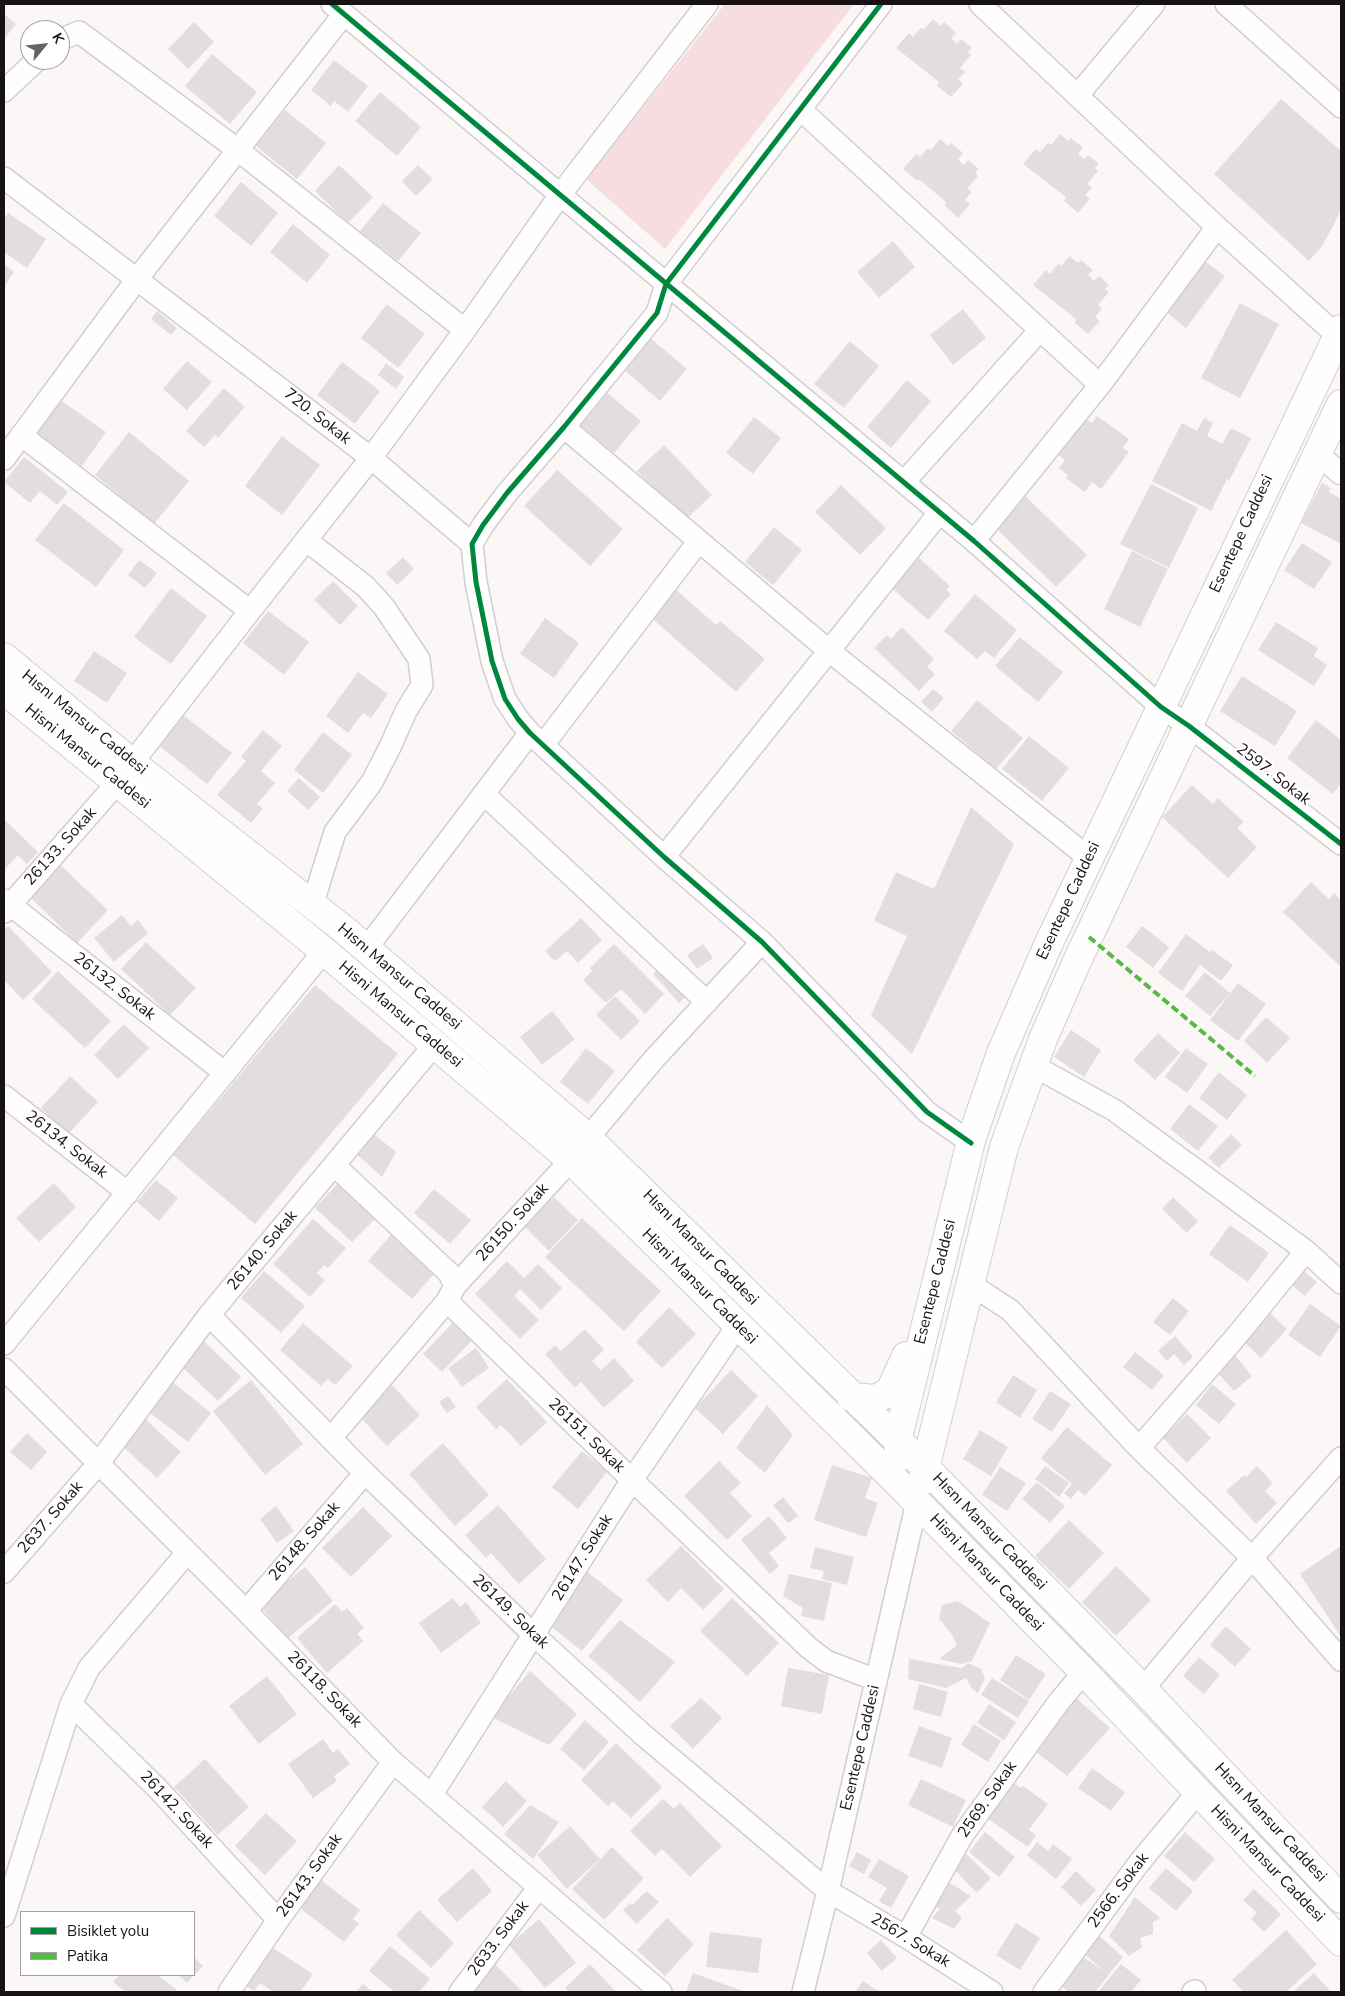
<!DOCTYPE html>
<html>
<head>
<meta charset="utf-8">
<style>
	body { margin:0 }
	#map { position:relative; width:1345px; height:1996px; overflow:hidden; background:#fcf7f7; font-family:"Nunito Sans",sans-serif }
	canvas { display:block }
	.frame { position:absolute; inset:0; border:5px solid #191213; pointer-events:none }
	.legend { position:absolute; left:20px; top:1911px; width:175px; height:65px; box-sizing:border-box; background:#fff; border:1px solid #a3a0a1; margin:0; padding:6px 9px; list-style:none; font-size:15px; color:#191213 }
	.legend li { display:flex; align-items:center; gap:10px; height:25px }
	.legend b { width:25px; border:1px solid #a3a0a1 }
	.north { position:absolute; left:20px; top:20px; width:50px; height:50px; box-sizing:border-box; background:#fff; border:1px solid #a3a0a1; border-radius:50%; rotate:62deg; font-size:14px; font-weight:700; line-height:20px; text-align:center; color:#191213 }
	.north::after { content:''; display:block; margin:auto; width:18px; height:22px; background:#686263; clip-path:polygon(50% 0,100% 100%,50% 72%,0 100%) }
</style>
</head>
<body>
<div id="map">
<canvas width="1345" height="1996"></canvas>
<div class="frame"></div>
<ul class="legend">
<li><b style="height:6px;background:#00873e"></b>Bisiklet yolu</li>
<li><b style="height:6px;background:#58b947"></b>Patika</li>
</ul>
<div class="north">K</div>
</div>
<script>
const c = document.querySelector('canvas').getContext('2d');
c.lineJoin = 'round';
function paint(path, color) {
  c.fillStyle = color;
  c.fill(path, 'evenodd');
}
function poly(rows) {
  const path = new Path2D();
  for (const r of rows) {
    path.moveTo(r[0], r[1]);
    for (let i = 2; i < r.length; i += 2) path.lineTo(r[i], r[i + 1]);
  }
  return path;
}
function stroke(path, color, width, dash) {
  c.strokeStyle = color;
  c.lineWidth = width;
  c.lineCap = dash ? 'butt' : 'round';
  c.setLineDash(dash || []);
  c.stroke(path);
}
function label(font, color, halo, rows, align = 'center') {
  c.font = font + ' "Nunito Sans",sans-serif';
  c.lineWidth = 4.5;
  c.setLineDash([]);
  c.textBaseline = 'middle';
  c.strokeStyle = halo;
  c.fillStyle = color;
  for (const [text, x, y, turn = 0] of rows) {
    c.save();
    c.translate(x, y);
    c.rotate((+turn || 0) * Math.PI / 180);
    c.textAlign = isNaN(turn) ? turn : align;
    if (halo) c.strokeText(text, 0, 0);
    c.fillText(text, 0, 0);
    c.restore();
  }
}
paint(poly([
	[725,4,854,4,665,249,586,179]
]), '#f8dde0');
paint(poly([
	[4,14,16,24,4,39],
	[933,19,941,26,944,22,956,33,951,38,957,44,961,39,972,48,968,52,971,55,960,68,965,72,958,79,963,84,951,97,937,86,939,82,896,48,909,33,913,37,921,28,924,29],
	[194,22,214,42,188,69,168,49],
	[212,54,257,92,230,124,185,86],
	[334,60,368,86,348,112,334,101,331,106,311,90],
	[380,92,421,127,397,156,355,121],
	[1281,99,1341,151,1341,210,1323,245,1309,261,1214,174],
	[285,110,326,143,297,179,256,146],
	[1060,134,1068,141,1071,138,1083,148,1078,154,1084,159,1088,155,1099,164,1095,168,1098,171,1087,184,1092,187,1085,195,1090,199,1078,213,1064,201,1066,197,1023,164,1036,149,1040,152,1048,143,1051,145],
	[940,139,948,146,951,143,963,153,958,159,964,165,968,160,979,169,975,173,978,176,967,189,972,192,965,200,970,204,958,218,945,206,946,202,920,180,916,180,903,169,916,154,920,157,928,148,931,150],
	[339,165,373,197,348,223,315,191],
	[418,165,433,179,416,196,402,181],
	[241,182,278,213,251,246,214,216],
	[383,203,421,233,398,261,360,231],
	[8,213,46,239,27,268,4,252,4,219],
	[293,224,330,255,307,283,270,252],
	[893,241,915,267,879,298,857,272],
	[1070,256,1078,263,1081,260,1093,270,1088,275,1094,281,1099,276,1109,285,1105,289,1109,292,1098,305,1102,309,1095,317,1100,321,1088,334,1075,323,1076,319,1033,285,1046,270,1050,274,1058,264,1061,266],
	[1203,260,1225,276,1186,328,1165,311],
	[4,264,14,272,4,287],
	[1240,303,1279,324,1240,398,1201,378],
	[387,304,425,334,398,368,361,338],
	[963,309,986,338,953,365,930,335],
	[157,311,177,328,171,335,151,319],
	[648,336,687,369,660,401,621,367],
	[850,341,879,366,844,408,814,384],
	[187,361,212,382,187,410,163,389],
	[342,362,380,391,355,424,317,395],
	[386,363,404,377,396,389,378,375],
	[907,380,931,401,891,448,867,427],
	[224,388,245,407,218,438,215,435,204,447,186,431],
	[605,391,641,421,614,453,578,423],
	[59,399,106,432,82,466,35,432],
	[1097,416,1129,439,1123,448,1129,452,1101,489,1092,482,1085,492,1066,478,1068,475,1059,468,1065,460,1058,455,1085,418,1092,423],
	[754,417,781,438,753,474,726,453],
	[1204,418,1213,423,1207,436,1222,444,1231,428,1251,438,1229,481,1227,479,1211,511,1152,481,1182,423,1197,431],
	[129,432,189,481,154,524,95,475],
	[282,436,320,465,282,515,245,486],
	[664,445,712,495,685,520,637,471],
	[24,457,68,492,57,505,40,491,30,503,4,482],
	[557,470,623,529,590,566,524,506],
	[1322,483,1331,488,1329,492,1341,499,1341,544,1301,523],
	[1151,484,1198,508,1169,568,1120,544],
	[841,485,886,528,860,555,815,512],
	[1024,495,1087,555,1056,587,994,526],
	[64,503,124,550,96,587,35,540],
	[774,527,802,550,773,585,745,562],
	[1302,543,1332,562,1314,589,1284,570],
	[1132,551,1168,569,1140,627,1104,609],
	[403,557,414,569,397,585,386,573],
	[919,558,950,586,946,590,951,594,928,620,892,588],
	[139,560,157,573,145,588,128,575],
	[333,581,358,606,340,625,314,600],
	[673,587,716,625,720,621,765,659,736,692,648,615],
	[171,588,207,616,171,664,134,637],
	[975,594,1017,630,994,658,985,651,977,659,944,631],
	[268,611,309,642,284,675,243,643],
	[545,618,579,643,554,678,520,654],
	[1276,622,1318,648,1314,656,1327,665,1314,686,1258,650],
	[902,627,934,659,927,667,935,674,919,691,874,648,887,635,891,639],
	[1020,637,1063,672,1038,702,995,666],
	[94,651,127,673,107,703,74,681],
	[358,672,388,694,371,718,363,713,348,733,326,716],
	[1242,676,1297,711,1275,746,1220,711],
	[933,689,944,698,932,712,921,702],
	[977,700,1023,738,996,769,951,731],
	[178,711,232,753,207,784,154,742],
	[1316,720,1341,740,1341,783,1333,794,1287,758],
	[263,730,282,746,261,771,275,783,257,804,263,809,251,823,217,795,246,761,241,757],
	[323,732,352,755,323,793,294,770],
	[1029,736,1069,768,1042,801,1002,769],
	[299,778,320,797,308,810,287,791],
	[1192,785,1213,804,1218,798,1244,822,1237,828,1257,847,1228,878,1162,817],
	[971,807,1014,844,912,1054,871,1015,907,936,874,921,896,872,934,889],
	[4,819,38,852,27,864,18,855,4,870],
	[58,863,108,910,77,943,28,895],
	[1311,882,1329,899,1334,893,1341,900,1341,967,1283,912],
	[122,915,131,926,138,920,148,933,114,962,94,938],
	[581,918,602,940,578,963,567,951,555,961,545,951],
	[8,926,52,972,23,1000,4,980,4,930],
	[1142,926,1169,947,1153,968,1126,947],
	[1186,934,1210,952,1212,950,1233,965,1221,981,1200,965,1182,991,1158,973],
	[146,942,196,988,170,1015,121,969],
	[614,944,664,994,645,1014,621,989,606,1003,583,980,592,971,590,968],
	[703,944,713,958,697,969,687,955],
	[661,967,686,996,679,1003,653,974],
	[58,971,111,1021,85,1048,32,999],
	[1205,972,1230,993,1210,1016,1185,996],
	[1238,983,1266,1004,1238,1041,1210,1020],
	[315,985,398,1054,255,1224,173,1155],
	[615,996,640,1021,621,1040,596,1015],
	[552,1011,575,1039,542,1065,520,1037],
	[1266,1017,1290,1038,1267,1063,1244,1041],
	[124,1024,149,1048,118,1079,94,1055],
	[1071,1030,1101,1050,1084,1077,1054,1057],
	[1158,1033,1180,1053,1155,1080,1133,1060],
	[586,1048,615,1071,588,1104,560,1082],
	[1186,1048,1208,1064,1187,1093,1165,1077],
	[1219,1072,1247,1095,1227,1120,1199,1098],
	[70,1076,98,1102,68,1134,41,1108],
	[1189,1104,1218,1126,1198,1151,1170,1129],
	[370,1131,396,1152,382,1177,352,1150],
	[1231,1134,1242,1145,1219,1168,1208,1158],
	[339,1176,379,1215,352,1242,315,1208,338,1183,334,1180],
	[156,1180,178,1198,159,1221,137,1202],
	[54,1183,76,1207,39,1242,16,1218],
	[434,1189,471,1220,450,1244,414,1213],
	[554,1197,578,1220,549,1251,525,1227],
	[1173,1197,1198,1221,1187,1233,1162,1209],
	[582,1218,661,1291,624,1331,545,1257],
	[313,1219,346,1248,328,1268,324,1265,317,1273,325,1280,310,1297,273,1264],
	[1230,1225,1269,1253,1248,1282,1209,1254],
	[396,1229,440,1267,412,1299,368,1261],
	[507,1261,524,1278,538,1264,562,1288,541,1310,520,1289,514,1296,539,1320,520,1339,475,1294],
	[1296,1264,1317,1282,1305,1296,1285,1279],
	[264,1271,305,1306,281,1333,241,1298],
	[1173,1298,1189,1311,1170,1335,1153,1322],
	[1310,1304,1341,1326,1320,1357,1288,1335],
	[669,1307,696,1334,662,1368,636,1342],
	[1270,1313,1287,1329,1261,1358,1244,1342],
	[456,1319,475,1337,442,1372,423,1354],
	[303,1323,353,1366,335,1385,328,1379,321,1386,280,1350],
	[585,1329,604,1350,592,1361,601,1370,614,1358,634,1381,604,1408,581,1382,575,1388,545,1354,555,1345,561,1351],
	[1175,1336,1193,1357,1184,1365,1174,1354,1167,1361,1158,1351],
	[204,1341,241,1377,218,1401,181,1366],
	[476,1348,489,1368,462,1387,448,1368],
	[1135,1352,1164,1375,1152,1390,1123,1367],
	[1234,1354,1252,1376,1234,1391,1215,1370],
	[731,1370,758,1396,723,1434,695,1408],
	[1013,1375,1037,1390,1020,1418,996,1402],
	[169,1379,211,1413,188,1442,145,1409],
	[507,1379,547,1422,521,1446,501,1425,496,1429,476,1407],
	[251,1380,303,1444,265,1475,213,1411],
	[1212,1384,1236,1404,1219,1424,1196,1405],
	[392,1385,420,1415,387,1446,359,1416],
	[1050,1391,1071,1404,1052,1432,1032,1419],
	[448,1396,456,1407,447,1413,439,1402],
	[767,1405,793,1435,765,1473,736,1448],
	[1187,1414,1211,1438,1187,1463,1163,1438],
	[145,1419,181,1452,157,1478,121,1445],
	[1067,1427,1112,1465,1085,1496,1078,1490,1071,1499,1064,1493,1072,1484,1041,1458],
	[980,1430,1008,1447,991,1476,963,1459],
	[27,1433,47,1452,31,1470,10,1452],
	[443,1443,489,1495,455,1526,409,1474],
	[582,1451,607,1472,578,1509,552,1487],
	[719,1461,741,1483,730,1493,752,1516,727,1540,684,1496],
	[832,1465,872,1478,865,1498,878,1503,866,1537,814,1520],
	[1045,1466,1069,1483,1059,1497,1035,1479],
	[1257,1466,1273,1483,1265,1491,1277,1503,1256,1524,1226,1491,1244,1475,1246,1477],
	[1000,1467,1026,1483,1007,1511,982,1495],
	[1037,1482,1065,1506,1050,1523,1022,1499],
	[783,1497,798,1516,788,1523,773,1505],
	[498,1505,546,1559,519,1584,491,1553,486,1558,465,1535],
	[276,1506,294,1531,277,1543,260,1519],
	[363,1507,392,1536,351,1577,322,1548],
	[769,1516,787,1538,769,1553,779,1566,770,1574,741,1540],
	[1069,1520,1104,1553,1069,1589,1035,1556],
	[681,1546,724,1589,703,1610,681,1588,668,1602,646,1580],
	[1341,1546,1341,1637,1300,1574],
	[815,1547,854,1557,847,1585,822,1579,824,1571,810,1568],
	[1116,1566,1151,1600,1116,1636,1082,1602],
	[305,1567,333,1601,287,1639,259,1604],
	[586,1571,623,1600,582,1651,545,1622],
	[789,1574,832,1583,824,1621,801,1616,803,1608,783,1596],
	[453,1598,460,1607,466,1602,481,1623,441,1653,419,1623],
	[732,1598,779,1643,747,1676,700,1631],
	[958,1601,990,1623,972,1661,961,1664,939,1659,957,1645,951,1633,939,1619,942,1605],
	[335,1604,342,1612,347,1608,364,1628,357,1634,363,1641,327,1673,297,1638],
	[620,1620,675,1662,640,1702,588,1656],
	[1226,1626,1251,1649,1235,1667,1210,1645],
	[1016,1655,1046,1674,1029,1700,1000,1680],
	[1199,1657,1220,1675,1204,1694,1183,1676],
	[909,1659,962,1668,968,1663,981,1669,985,1678,978,1693,972,1689,966,1678,946,1688,908,1679],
	[788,1668,829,1675,822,1714,781,1706],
	[530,1671,577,1714,549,1745,491,1717],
	[267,1676,297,1714,259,1744,229,1706],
	[992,1678,1029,1701,1018,1718,981,1695],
	[919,1684,948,1692,941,1717,913,1709],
	[1075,1697,1110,1728,1067,1776,1032,1749],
	[701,1698,722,1718,693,1749,670,1726],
	[989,1704,1016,1722,1004,1740,977,1723],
	[585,1720,609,1742,584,1770,560,1749],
	[974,1724,1001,1741,988,1762,961,1745],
	[919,1726,952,1738,942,1768,908,1756],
	[323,1739,333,1753,338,1749,350,1764,334,1776,337,1781,313,1798,288,1764],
	[616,1743,662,1787,631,1818,613,1801,608,1806,581,1780],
	[205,1759,249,1807,218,1835,174,1787],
	[1092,1768,1125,1792,1111,1811,1078,1788],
	[921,1779,966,1800,953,1827,908,1805],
	[506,1781,527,1801,503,1827,482,1807],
	[1012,1782,1021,1788,1023,1786,1048,1804,1029,1830,1036,1835,1028,1847,987,1818],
	[663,1799,674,1809,680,1803,722,1846,690,1877,662,1849,655,1856,630,1831],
	[530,1805,559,1822,533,1859,504,1834],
	[266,1813,297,1841,265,1875,235,1846],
	[570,1826,600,1859,567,1889,537,1855],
	[985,1832,1015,1857,999,1877,969,1852],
	[1185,1832,1215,1859,1194,1882,1164,1856],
	[1037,1842,1048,1851,1053,1844,1072,1859,1056,1879,1027,1855],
	[612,1847,644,1878,604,1920,572,1889],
	[857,1852,871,1860,864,1874,849,1866],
	[966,1854,991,1878,977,1893,953,1868],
	[879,1859,909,1876,891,1908,879,1901,887,1888,868,1877],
	[473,1868,492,1891,457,1922,437,1900],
	[1166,1868,1193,1891,1176,1911,1149,1888],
	[1076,1871,1096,1890,1081,1906,1061,1887],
	[314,1875,360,1910,353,1919,359,1923,344,1942,292,1902],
	[950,1883,971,1896,955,1911,962,1918,954,1929,932,1918,940,1909,930,1904],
	[1254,1889,1281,1914,1264,1932,1251,1919,1257,1913,1243,1900],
	[647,1891,659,1902,637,1924,623,1910,630,1903,632,1905],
	[1135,1897,1160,1918,1153,1922,1153,1934,1140,1938,1142,1947,1129,1956,1109,1936],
	[419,1910,454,1943,431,1968,396,1935],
	[667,1918,694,1944,665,1976,637,1950],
	[539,1919,576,1963,545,1988,509,1945],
	[1016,1923,1040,1938,1020,1970,996,1955],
	[1286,1930,1317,1964,1286,1992,1244,1992,1232,1980],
	[710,1932,762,1938,758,1973,706,1967],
	[1096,1933,1123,1957,1095,1992,1069,1992,1057,1983,1079,1954,1105,1972,1081,1951],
	[881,1940,897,1958,882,1971,867,1953],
	[265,1943,313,1974,300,1992,274,1992,260,1983,254,1991,240,1982],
	[390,1946,430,1979,419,1992,395,1992,369,1971],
	[194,1957,203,1966,187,1983,178,1975,194,1975],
	[494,1963,523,1992,472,1992],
	[590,1964,616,1992,569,1992,565,1988],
	[1121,1964,1141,1980,1131,1992,1098,1992],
	[693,1973,746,1992,686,1992],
	[1314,1973,1331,1992,1293,1992],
	[119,1975,158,1975,177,1990,175,1992,126,1992,113,1982],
	[863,1981,880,1992,855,1992],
	[363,1984,373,1992,356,1992]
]), '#e4dddd');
const minor = poly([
	[332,4,974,541,1161,707,1189,726,1341,844],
	[881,4,666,284,657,313,564,427,507,493,483,525,472,544,476,582,492,661,505,699,518,719,530,733,664,857,762,942,927,1112,971,1143],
	[980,4,1217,227,1341,339],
	[1226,4,1341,107],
	[60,40,79,32,238,150,465,330],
	[4,91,37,60],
	[1077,96,1154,4],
	[800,109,1100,385],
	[4,178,371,458,465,330,560,195,707,4],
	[564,427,828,650,1089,858],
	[21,435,250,611],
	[1317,453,1341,474],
	[4,459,137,279,344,14],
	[904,482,1040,330],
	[306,540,366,587,384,607,419,659,422,685,406,711,390,747,372,782,335,832,316,893,310,904],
	[974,541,1100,385,1217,227],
	[543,745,699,541],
	[132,763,250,611,371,458,472,544],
	[484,794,707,1002],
	[664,857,940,512],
	[4,900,225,1073],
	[4,912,118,782],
	[366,949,530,733],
	[1032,1065,1114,1110,1306,1251,1341,1283],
	[4,1096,128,1193],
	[588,1138,654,1059,762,942],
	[334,1165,449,1273,455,1286,447,1301,632,1480,809,1648,826,1661,876,1680],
	[970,1284,1010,1310,1139,1448,1252,1558,1341,1660],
	[455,1286,571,1160],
	[209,1315,365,1473,534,1635,641,1733,828,1891,906,1937,992,1992],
	[4,1344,324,951],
	[4,1369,246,1611,393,1762,661,1992],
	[331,1438,447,1301],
	[1139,1448,1234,1339,1306,1251],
	[4,1572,98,1464,209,1315,435,1044],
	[246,1611,365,1473],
	[1143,1689,1252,1558,1341,1458],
	[71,1704,158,1789,278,1920],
	[432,1794,632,1480,738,1325],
	[4,1916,71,1704,89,1668,187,1553],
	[906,1937,962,1836,1058,1703,1084,1672],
	[229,1992,278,1920,393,1762],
	[460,1992,539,1887],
	[803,1992,828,1891,917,1502],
	[1044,1992,1139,1863,1198,1792],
	[1193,1992,1195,1991]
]);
const major = poly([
	[4,657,132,763,342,928,588,1138,925,1467,1143,1689,1341,1899],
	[4,690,324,951,571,1160,895,1480,1084,1672,1341,1942],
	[851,1397,875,1399,886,1394,891,1389,906,1356],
	[902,1456,897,1441,933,1296,972,1137,1001,1053,1048,945,1341,329],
	[922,1481,1004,1147,1043,1039,1078,959,1341,404]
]);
stroke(minor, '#d3cdce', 24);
stroke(major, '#d3cdce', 30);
stroke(minor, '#fffefe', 21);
stroke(major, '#fffefe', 28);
stroke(poly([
	[1089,937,1255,1076]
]), '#58b947', 4, [8, 4]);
stroke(poly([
	[332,4,974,541,1161,707,1189,726,1341,844],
	[881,4,666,284,657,313,564,427,507,493,483,525,472,544,476,582,492,661,505,699,518,719,530,733,664,857,762,942,927,1112,971,1143]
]), '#00873e', 5);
label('16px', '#191213', '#fff', [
	["720. Sokak",317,417,38],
	["Esentepe Caddesi",1242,534,-65],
	["Hısnı Mansur Caddesi",84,723,39],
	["Hisni Mansur Caddesi",87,757,39],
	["2597. Sokak",1273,775,38],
	["26133. Sokak",61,847,-48],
	["Esentepe Caddesi",1069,901,-65],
	["Hısnı Mansur Caddesi",399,977,40],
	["26132. Sokak",114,987,38],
	["Hisni Mansur Caddesi",400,1015,40],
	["26134. Sokak",66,1145,38],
	["26150. Sokak",513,1223,-48],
	["Hısnı Mansur Caddesi",700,1248,45],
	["26140. Sokak",263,1251,-50],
	["Esentepe Caddesi",936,1282,-76],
	["Hisni Mansur Caddesi",699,1287,45],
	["26151. Sokak",586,1436,44],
	["2637. Sokak",51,1518,-49],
	["Hısnı Mansur Caddesi",989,1532,46],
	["26148. Sokak",305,1542,-49],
	["26147. Sokak",583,1558,-58],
	["Hisni Mansur Caddesi",986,1573,46],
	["26149. Sokak",510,1612,44],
	["26118. Sokak",324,1690,46],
	["Esentepe Caddesi",861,1748,-77],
	["2569. Sokak",988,1800,-55],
	["26142. Sokak",176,1810,47],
	["Hısnı Mansur Caddesi",1270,1823,47],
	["Hisni Mansur Caddesi",1267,1864,46],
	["26143. Sokak",310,1876,-54],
	["2566. Sokak",1119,1891,-53],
	["2633. Sokak",499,1939,-53],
	["2567. Sokak",910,1941,31]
]);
</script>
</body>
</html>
